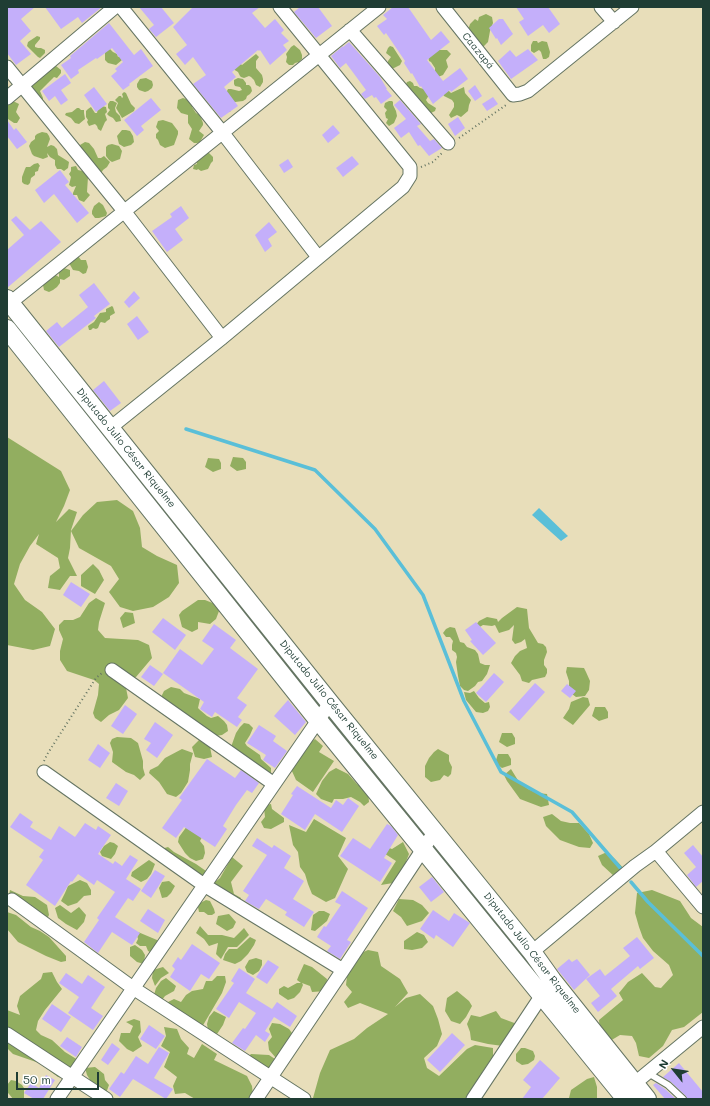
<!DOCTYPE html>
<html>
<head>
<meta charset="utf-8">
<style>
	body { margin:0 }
	#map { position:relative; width:710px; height:1106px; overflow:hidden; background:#e8deba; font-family:Mali,sans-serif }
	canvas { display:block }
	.frame { position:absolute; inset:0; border:8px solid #1f3d34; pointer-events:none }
	.north { position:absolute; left:654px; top:1050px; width:40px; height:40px; -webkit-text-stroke:3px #fff; paint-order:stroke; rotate:300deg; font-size:11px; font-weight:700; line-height:16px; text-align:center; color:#1f3d34 }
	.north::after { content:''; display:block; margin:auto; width:14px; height:18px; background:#1f3d34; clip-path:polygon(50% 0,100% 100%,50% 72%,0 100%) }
	.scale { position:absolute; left:16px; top:1072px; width:83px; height:18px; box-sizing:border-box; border:2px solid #1f3d34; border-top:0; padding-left:5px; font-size:12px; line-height:14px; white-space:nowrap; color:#1f3d34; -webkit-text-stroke:3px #fff; paint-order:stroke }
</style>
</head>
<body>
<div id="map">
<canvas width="710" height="1106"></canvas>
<div class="frame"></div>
<div class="north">N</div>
<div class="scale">50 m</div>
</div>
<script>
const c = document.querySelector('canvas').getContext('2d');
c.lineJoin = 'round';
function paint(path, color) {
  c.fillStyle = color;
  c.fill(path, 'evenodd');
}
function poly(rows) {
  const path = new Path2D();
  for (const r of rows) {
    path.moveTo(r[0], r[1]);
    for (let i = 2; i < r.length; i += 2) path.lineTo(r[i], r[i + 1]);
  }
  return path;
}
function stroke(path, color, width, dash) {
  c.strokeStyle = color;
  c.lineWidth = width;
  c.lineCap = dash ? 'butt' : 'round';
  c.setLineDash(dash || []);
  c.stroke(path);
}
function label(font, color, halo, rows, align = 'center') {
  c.font = font + ' Mali,sans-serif';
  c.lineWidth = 3;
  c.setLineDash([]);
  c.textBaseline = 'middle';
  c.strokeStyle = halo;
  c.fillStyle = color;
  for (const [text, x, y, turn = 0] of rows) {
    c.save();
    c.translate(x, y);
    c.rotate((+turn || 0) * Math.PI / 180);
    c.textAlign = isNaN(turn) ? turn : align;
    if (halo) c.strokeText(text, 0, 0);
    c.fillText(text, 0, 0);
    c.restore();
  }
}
paint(poly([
	[486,14,492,17,493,23,490,31,488,42,483,47,468,30,470,24,475,19,478,21,479,17],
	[37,36,40,37,40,39,35,45,35,47,38,48,41,48,45,50,45,53,40,58,38,57,27,46,28,42],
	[533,41,537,41,538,43,542,41,547,42,550,52,549,57,546,59,543,59,541,52,539,50,534,53,531,51,531,45],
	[294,45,300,50,302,55,302,59,299,62,295,63,293,65,289,65,286,62,287,57,286,54,291,47],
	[390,46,393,47,402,61,400,65,392,69,389,66,388,63,388,61,391,57,386,53,388,48],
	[110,49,113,52,117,54,118,57,120,56,122,60,116,65,108,63,105,60,105,50],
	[436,50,447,50,451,54,446,60,448,67,443,75,438,77,435,77,435,68,431,62,429,61,428,56],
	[256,54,259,57,256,61,256,68,262,75,263,79,263,82,260,87,256,85,254,80,251,77,249,76,244,78,241,77,240,76,238,72,233,69,238,62,242,65],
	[56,66,61,70,61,73,57,78,54,77,40,91,43,98,43,104,24,78],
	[146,78,152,81,153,85,152,88,148,91,145,92,139,90,137,87,137,84,140,79],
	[238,78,243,79,246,83,246,85,249,85,251,87,252,91,250,94,247,96,246,99,243,101,235,102,230,112,224,112,227,91,228,89,231,89,239,91,242,90,240,87,235,86,234,84,234,80],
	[410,81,413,83,414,86,417,86,420,88,424,89,429,95,426,100,428,103,436,108,435,111,429,114,411,93,411,90,405,86,407,82],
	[464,87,465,93,471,100,469,105,468,111,461,117,457,115,451,118,449,115,454,107,454,103,452,100,444,96,441,91,448,90,451,93],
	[124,92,126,93,131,104,135,108,134,111,122,118,116,108,118,103,115,100,119,96,121,96,122,98,123,97,122,94],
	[183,98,186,99,193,106,192,107,196,113,200,115,203,123,203,125,199,131,204,135,200,142,197,143,194,143,189,139,192,129,188,123,188,115,181,113,177,108,178,100],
	[7,101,15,102,19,104,16,112,20,118,17,123,14,123,8,119,7,120],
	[110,101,113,101,117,103,115,108,116,112,120,116,121,121,116,122,113,118,109,116,107,114,110,110,108,108,108,104],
	[389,101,392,101,393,102,393,105,396,111,397,116,394,123,389,126,386,123,388,119,386,118,385,113,387,110,384,107,385,103],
	[102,106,106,107,107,112,105,114,107,120,105,122,101,131,98,129,97,126,95,124,89,126,87,122,88,120,86,117,86,111,88,109,91,107,95,113,97,113,98,108],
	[77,108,79,108,81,110,84,110,84,113,85,119,79,124,75,123,71,118,65,115,66,113,72,112],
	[163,120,172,123,178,131,178,134,174,145,165,148,160,145,158,140,156,138,156,134,159,131,156,127,158,121],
	[122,130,126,130,130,131,133,136,134,142,131,145,124,147,119,144,117,136],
	[42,132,47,133,49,136,50,139,47,147,51,145,54,146,57,149,58,155,66,160,69,162,68,168,64,171,61,169,57,169,55,165,55,160,50,157,47,153,48,157,43,159,34,156,32,154,29,146,31,142,35,139,35,136,37,134],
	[85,142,89,143,94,149,98,158,101,158,104,156,110,162,107,167,103,170,100,175,82,152,80,145],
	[112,144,119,146,122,151,120,159,112,162,109,160,106,156,106,147,108,145],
	[205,152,209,153,213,157,213,161,211,163,208,169,201,171,198,169,197,170,193,169,194,165,197,164,196,159],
	[38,163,40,166,39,167,38,171,35,172,35,175,31,178,30,183,28,185,24,184,22,182,22,177,25,169,26,167,30,167,34,164],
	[76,166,78,170,86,172,88,177,87,192,90,195,84,202,79,200,77,195,73,195,73,193,76,186,72,187,69,185,71,177,69,174,71,171,71,167],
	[99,202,103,205,107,213,106,216,99,218,95,218,92,214,92,211,94,206],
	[78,256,81,260,86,260,88,267,86,273,83,274,79,271,73,270,69,263],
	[64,268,70,270,70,276,64,280,60,279,60,283,57,287,53,290,49,292,44,290,43,285,44,277,52,273,59,277,59,272,61,269],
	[112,306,113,307,115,313,110,316,110,319,107,321,105,323,101,322,100,323,98,328,96,329,93,328,91,330,89,330,88,326,94,322,100,313,106,312,106,309],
	[7,437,61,471,70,490,64,506,56,522,69,509,77,512,71,530,70,548,68,558,77,576,70,576,60,590,48,588,50,576,60,568,58,558,36,544,39,534,30,546,20,564,14,584,25,600,42,612,55,629,50,646,33,650,7,645],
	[233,457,243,458,246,462,246,469,237,471,230,466],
	[208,458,219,459,221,463,221,469,213,472,205,467],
	[117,500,133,511,140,528,142,547,157,556,177,565,179,583,169,597,153,607,133,611,120,607,109,592,119,579,111,566,79,548,71,531,83,515,97,502],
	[93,564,99,570,104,580,95,594,81,586,81,575],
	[96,598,105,603,99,622,98,630,105,638,138,640,149,645,152,658,136,677,130,677,120,681,126,688,128,698,119,710,109,715,101,722,95,718,93,713,98,695,99,684,94,680,67,671,60,660,60,651,63,639,59,630,59,625,64,620,73,620,80,617,89,603],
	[198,600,205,600,215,604,219,611,216,619,210,624,198,622,198,629,192,632,182,627,179,615,182,611],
	[517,607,527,609,529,628,538,643,543,644,546,647,547,652,544,660,544,665,547,669,547,673,545,677,532,680,529,683,522,681,520,675,511,663,515,656,520,651,527,648,525,639,521,642,515,644,512,640,514,625,509,630,499,633,495,625,492,626,483,625,478,628,476,625,479,621,487,617,497,619,498,622,502,618],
	[125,612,133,613,135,623,123,628,120,618],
	[450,627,455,628,460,642,464,643,467,647,475,650,478,654,480,663,485,665,490,665,487,674,482,681,478,682,475,686,468,691,464,690,460,686,458,676,456,662,457,657,456,653,452,650,452,645,453,641,450,637,446,637,443,633,446,629],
	[567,667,584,668,586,672,590,681,589,690,585,696,576,697,572,694,569,686,569,681,566,672],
	[171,687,180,689,184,693,200,699,198,708,200,710,207,716,211,718,218,716,224,721,227,725,228,731,222,735,216,736,161,697,164,691],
	[474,691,479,698,485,703,489,702,490,707,488,711,483,713,476,712,466,700,464,692,470,693],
	[583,697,588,698,590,705,573,725,563,718,569,709,571,702],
	[595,707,605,707,608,712,608,718,599,721,592,716],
	[244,723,249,724,253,728,250,735,245,743,247,746,260,755,261,759,271,768,271,773,265,774,231,747,236,733,240,727],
	[502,733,512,733,515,738,515,744,507,747,499,742],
	[117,737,131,738,138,743,143,761,143,768,145,775,140,780,134,775,126,772,112,762,113,752,110,743,112,739],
	[315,739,323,746,319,752,334,761,313,792,296,780,291,769,307,745],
	[199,740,210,747,212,757,204,759,195,757,192,747],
	[182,749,193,753,190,764,190,770,188,782,181,793,176,797,167,794,159,782,149,773,150,770,158,766,165,758],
	[438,749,449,755,449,761,452,767,451,774,448,777,444,775,440,780,431,782,425,777,425,766,429,758,434,752],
	[498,754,508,754,511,759,511,765,502,768,495,763],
	[336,768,348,774,357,784,368,791,369,802,364,806,360,802,351,797,343,799,334,799,332,803,321,799,316,794,322,781,329,772],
	[511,769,519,782,528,789,537,793,547,794,549,805,541,807,520,799,507,781,504,775],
	[271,804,272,809,284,818,284,822,271,829,264,828,261,822,265,817,264,808,266,805],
	[552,814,561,821,570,823,579,823,589,834,593,843,590,848,579,847,560,840,546,826,543,817],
	[193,818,202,837,200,841,204,846,205,853,203,859,196,861,190,858,185,853,178,842,179,837],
	[314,819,346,838,338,856,348,869,335,898,326,902,312,894,308,884,305,874,300,867,298,852,293,845,289,825,306,832],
	[110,842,114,843,118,846,115,854,111,859,102,856,100,852,104,846],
	[403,842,409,854,402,872,393,883,381,885,396,861,376,848,378,844,392,849],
	[168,847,174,852,196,864,206,871,209,881,161,849],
	[607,852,615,859,627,872,615,877,602,865,598,856],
	[232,857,243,866,231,882,234,894,241,898,238,904,218,895,214,883,220,878],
	[149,860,155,864,151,874,147,879,141,882,131,876,132,872],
	[80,880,87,883,91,890,91,895,84,896,77,903,68,906,61,901,65,893,68,886],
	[169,881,175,886,171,893,167,897,162,898,159,888,162,882],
	[10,890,23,896,35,897,47,905,49,915,44,925,8,899],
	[652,890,680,901,691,918,703,927,703,1012,684,1027,672,1030,663,1046,649,1058,639,1056,636,1043,632,1036,620,1035,610,1041,600,1034,599,1020,623,1000,619,993,628,982,642,973,655,987,661,988,673,975,669,965,653,951,643,938,639,927,635,913,637,893],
	[399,899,413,900,422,905,429,913,422,921,407,926,401,917,393,911],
	[206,900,210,901,214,909,215,913,212,915,208,915,204,912,199,912,198,907,200,903],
	[60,905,71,913,79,907,86,915,84,922,77,930,66,924,58,918,55,908],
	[319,911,324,911,330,914,327,921,315,931,311,930,313,915],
	[7,912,16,915,31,927,40,931,49,937,66,956,66,961,61,962,46,956,18,942,7,929],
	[229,914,236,922,233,928,227,931,216,924,218,916],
	[200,926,208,935,222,935,234,938,244,928,249,935,237,947,228,947,221,959,216,954,218,943,209,946,204,939,196,933],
	[138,932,157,940,162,946,154,954,148,951,146,946,140,946,136,943,138,939,137,935],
	[417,932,424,935,428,942,422,948,412,950,404,949,404,941],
	[250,937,256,940,254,945,248,954,241,961,235,964,223,960,225,954,229,949,237,949],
	[135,945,142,950,145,955,144,964,137,962,130,956,130,947],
	[368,950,378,952,381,966,400,979,408,993,395,1007,406,998,420,994,433,1006,438,1019,442,1034,437,1046,424,1058,427,1068,439,1076,467,1049,475,1045,493,1048,493,1056,483,1071,474,1091,466,1099,314,1099,313,1098,320,1073,330,1050,354,1039,367,1028,388,1014,360,1003,348,1008,344,1002,352,992,346,985,347,976,359,954],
	[256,958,262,960,262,965,259,971,253,975,247,972,245,967,249,960],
	[304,964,312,967,327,979,326,991,312,992,310,986,302,983,303,985,300,992,294,998,288,1000,279,994,279,989,284,986,288,988,297,983,301,983,297,980,299,975],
	[163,967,169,973,161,978,155,986,152,978,153,970],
	[52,972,57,982,62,989,45,1010,38,1021,36,1030,41,1035,52,1040,65,1052,78,1060,67,1079,58,1077,39,1063,13,1054,7,1048,7,1010,20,1015,17,1006,20,996,41,979,43,973],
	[217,976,225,976,226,982,222,993,202,1027,168,1006,168,1002,174,999,181,1002,186,995,192,991,203,989,206,981,212,981],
	[166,978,176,986,174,991,165,996,162,1000,154,995,156,988,161,981],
	[457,991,469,1001,472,1006,466,1017,460,1024,451,1021,445,1011,447,998],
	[214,1011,226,1017,223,1025,217,1034,208,1030,207,1024,209,1017],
	[496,1011,501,1018,517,1024,503,1046,488,1044,471,1040,470,1032,467,1024,471,1015,480,1017],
	[134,1019,140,1021,141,1032,138,1037,142,1046,133,1052,127,1049,119,1041,121,1033,130,1033,133,1026,126,1022],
	[272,1023,280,1024,289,1029,295,1037,281,1056,276,1058,269,1050,268,1042,272,1037,269,1029],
	[164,1027,177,1029,181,1039,189,1048,187,1054,194,1058,202,1044,217,1054,214,1060,247,1076,252,1086,253,1095,251,1099,195,1099,185,1093,175,1094,173,1086,177,1077,164,1067,170,1052,161,1046,166,1036],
	[521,1048,525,1048,533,1051,535,1056,534,1060,528,1064,522,1065,516,1061,516,1054],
	[251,1054,269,1055,275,1059,274,1066,271,1075,245,1060],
	[95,1067,104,1074,105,1080,109,1085,105,1096,92,1083,87,1075,85,1068],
	[594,1077,597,1087,597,1099,570,1099,569,1098,571,1090,587,1079],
	[11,1080,16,1081,22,1085,24,1088,24,1099,13,1099,9,1094,7,1092,7,1085]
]), '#92ae60');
paint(poly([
	[539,508,568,536,561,541,532,515]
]), '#5abfd8');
stroke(poly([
	[186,429,315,470,375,529,423,595,464,701,501,772,572,812,622,870],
	[631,882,648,902,703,956]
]), '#5abfd8', 3.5);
paint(poly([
	[7,7,35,7,21,19,31,31,20,41,31,54,16,65,7,53],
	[45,7,102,7,82,23,78,17,61,29],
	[139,7,161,7,174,23,156,37,149,29,154,25],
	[193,7,260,7,252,13,265,28,275,19,284,30,281,33,289,41,283,45,287,50,270,65,260,50,259,51,258,50,232,72,236,77,224,87,238,106,221,118,193,84,206,75,193,57,185,65,176,54,187,45,173,27],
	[300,7,318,7,332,26,316,38,294,12],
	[393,7,408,7,431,40,441,31,450,42,427,60,443,81,460,68,468,79,451,92,450,90,433,104,421,86,420,87,412,73,411,74,404,63,405,61,386,33,384,35,377,26,387,19,383,15],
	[516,7,548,7,560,24,549,33,543,25,528,36,519,22,524,19],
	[499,19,503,19,513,34,501,45,497,38,496,39,489,28],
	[109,23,134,55,141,49,153,66,129,84,130,85,123,90,111,76,117,71,115,69,123,62,112,48,97,59,96,58,78,70,79,73,71,79,61,65,71,58,70,56],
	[349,42,380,77,387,89,386,89,392,96,381,104,376,97,374,98,372,95,365,99,361,94,366,90,346,63,340,68,331,56,343,46,343,47],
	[528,49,538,60,511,79,498,61,510,50,516,57],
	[65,74,71,83,61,90,68,100,61,105,55,96,49,101,42,91],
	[475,85,482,96,475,101,468,91],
	[94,87,107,104,96,112,84,95],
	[493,97,498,104,487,111,482,104],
	[151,98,161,110,141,126,144,130,137,136,124,120],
	[400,100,421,124,417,126,430,141,434,139,442,148,429,156,420,145,418,146,409,132,401,138,394,128,406,119,394,105],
	[458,117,465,128,455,136,448,124],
	[7,120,14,130,16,128,27,142,17,149,7,136],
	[333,125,340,133,328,143,322,135],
	[352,156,359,164,343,177,336,168],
	[288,159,293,167,284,173,279,165],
	[60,170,69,182,65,185,89,213,77,223,54,194,44,203,35,190],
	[181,206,189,218,175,229,183,240,167,252,152,231,172,217,170,214],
	[16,216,30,230,41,221,61,242,7,288,7,250,24,235,11,220],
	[269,222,277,232,268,239,272,246,265,252,255,235],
	[94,283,110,304,94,316,96,318,59,347,46,331,57,322,62,328,88,307,79,295],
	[134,291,140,298,129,308,124,302],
	[137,316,149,332,138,340,127,324],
	[104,381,121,403,110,411,93,390],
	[71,582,90,594,81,607,63,595],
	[163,618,186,635,175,650,152,632],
	[476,622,496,643,483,655,470,641,472,640,465,630],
	[214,624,236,640,230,648,258,669,237,698,247,705,238,717,242,720,237,727,215,712,212,717,200,709,204,702,163,673,180,649,202,665,214,649,202,641],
	[150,665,163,674,154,686,141,677],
	[494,673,504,682,486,702,476,693],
	[535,683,545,692,519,721,509,712],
	[567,684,576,691,570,698,561,691],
	[288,700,306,722,295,735,274,716],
	[125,705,137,714,123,734,111,726],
	[155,722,173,735,157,758,146,750,151,743,144,739],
	[259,725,276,736,273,741,287,751,275,768,263,760,266,755,247,743],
	[98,744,110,753,100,768,88,760],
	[207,759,235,778,241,770,259,783,252,793,247,790,236,805,223,826,227,829,215,847,184,827,176,838,162,828,182,800,179,798],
	[116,783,128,791,119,806,106,798],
	[297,786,331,808,336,800,343,805,348,798,359,806,342,832,315,814,305,830,281,814,293,795,291,794],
	[20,813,33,822,30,827,51,840,59,826,75,837,85,823,96,830,98,826,111,835,98,854,113,864,115,861,122,866,130,855,138,860,126,879,141,889,133,901,128,898,115,917,140,933,132,945,112,932,98,953,84,942,99,920,97,918,115,892,97,880,94,885,78,874,72,882,71,881,55,906,26,885,43,860,39,857,44,850,10,827],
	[387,824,391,826,398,835,384,858,392,863,380,882,340,856,353,838,370,849],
	[257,838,272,848,274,845,291,856,284,868,304,881,293,899,314,912,304,927,285,915,287,912,266,899,259,909,245,901,249,895,243,891,267,855,252,846],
	[693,845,703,857,703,881,696,887,687,875,696,867,684,853],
	[155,870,165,876,151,898,141,891],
	[432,877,444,892,431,902,419,887],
	[342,891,368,908,347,940,351,942,340,959,327,951,331,946,317,937,324,926,326,927,341,905,335,902],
	[148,909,165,920,158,933,140,921],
	[433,910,449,921,454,913,470,923,453,947,436,935,434,939,420,929],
	[637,937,654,958,640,969,638,966,611,989,617,996,598,1012,591,1003,600,996,586,979,600,969,605,976,630,956,623,948],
	[192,944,220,963,209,979,201,974,190,991,170,977,175,969,172,966,178,957,181,960],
	[569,959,572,962,577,959,590,975,574,990,557,969],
	[268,960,279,967,267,984,256,977],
	[239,968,255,979,246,993,272,1009,277,1002,297,1016,290,1027,274,1017,265,1031,270,1034,265,1042,256,1035,245,1051,232,1043,243,1028,245,1029,256,1013,239,1002,229,1018,216,1009,234,983,231,981],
	[66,973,82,984,88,975,105,987,91,1008,103,1016,93,1030,68,1013,79,997,59,983],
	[52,1004,71,1017,61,1032,42,1019],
	[149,1025,165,1036,156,1049,140,1039],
	[452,1033,465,1045,440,1072,427,1060],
	[67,1037,82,1047,76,1057,60,1046],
	[112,1043,120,1049,108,1065,101,1060],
	[159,1047,169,1053,154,1078,173,1089,166,1099,133,1079,120,1097,109,1089,121,1072,124,1074,136,1056,148,1064],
	[540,1060,560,1078,542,1099,522,1099,531,1087,523,1080],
	[679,1063,703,1092,703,1099,687,1099,686,1096,671,1082,663,1077],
	[46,1075,55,1080,43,1099,34,1099,24,1093,31,1083,39,1088],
	[656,1083,665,1089,676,1099,665,1099,653,1085]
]), '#c4affa');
const lane = poly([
	[648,1073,668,1085,683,1099]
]);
const street = poly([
	[121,7,222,132,318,257],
	[443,7,513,95,520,94,528,91,632,7],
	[601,7,614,22],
	[350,30,448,143],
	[7,67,124,211,222,338],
	[7,98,115,7],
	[10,303,379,7],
	[110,428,222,338,397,192,403,187,410,176,410,167,280,7],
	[112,670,274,784],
	[44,772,204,885,343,970],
	[656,851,703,907],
	[12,900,133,988,304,1099],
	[532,952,635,866,656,851,703,812],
	[7,1034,106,1099],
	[635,1083,703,1027],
	[57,1099,330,703],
	[256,1099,343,970,435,831],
	[473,1099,546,989]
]);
const secondary = poly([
	[7,299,330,703,532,952,552,980,647,1099],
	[7,329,318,720,626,1099]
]);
stroke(lane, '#657563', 8);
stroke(street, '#657563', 15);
stroke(secondary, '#657563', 20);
stroke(poly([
	[459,138,506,105],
	[421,167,433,162,442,153],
	[44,761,48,753,96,678,102,673]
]), '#657563', 2, [1, 3]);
stroke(lane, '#fff', 6);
stroke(street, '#fff', 13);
stroke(secondary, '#fff', 18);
label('10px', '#1f3d34', '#fff', [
	["Caazapá",478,51,51],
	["Diputado Julio César Riquelme",126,448,51],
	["Diputado Julio César Riquelme",329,700,51],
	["Diputado Julio César Riquelme",532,953,52]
]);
</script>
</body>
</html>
